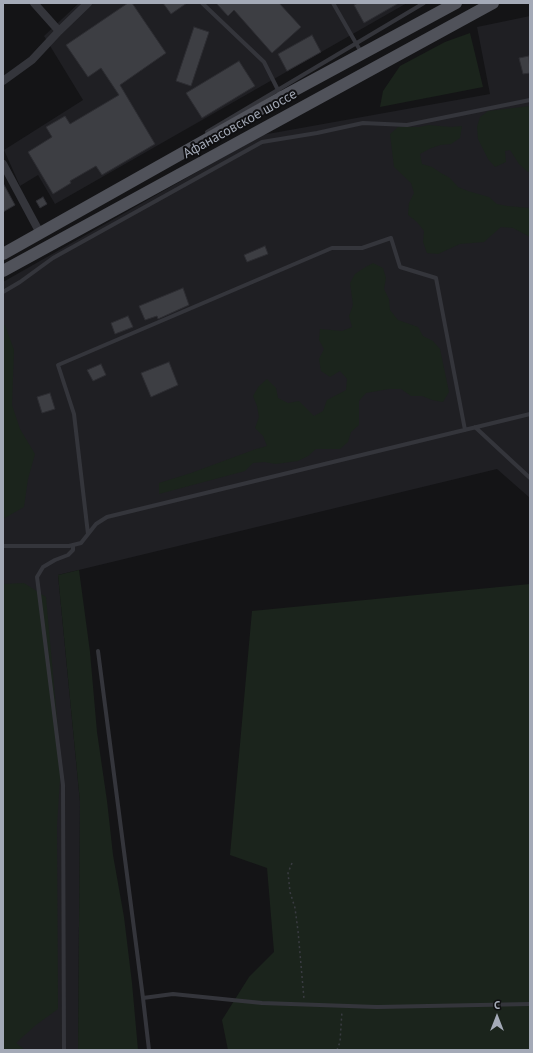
<!DOCTYPE html>
<html>
<head>
<meta charset="utf-8">
<style>
	body { margin:0 }
	#map { position:relative; width:533px; height:1053px; overflow:hidden; background:#141416; font-family:"PT Sans",sans-serif }
	canvas { display:block }
	.frame { position:absolute; inset:0; border:4px solid #a4aab7; pointer-events:none }
	.north { position:absolute; left:477px; top:997px; width:40px; height:40px; -webkit-text-stroke:3px #0f0f11; paint-order:stroke; rotate:0deg; font-size:11px; font-weight:700; line-height:16px; text-align:center; color:#a4aab7 }
	.north::after { content:''; display:block; margin:auto; width:14px; height:18px; background:#a4aab7; clip-path:polygon(50% 0,100% 100%,50% 72%,0 100%) }
</style>
</head>
<body>
<div id="map">
<canvas width="533" height="1053"></canvas>
<div class="frame"></div>
<div class="north">С</div>
</div>
<script>
const c = document.querySelector('canvas').getContext('2d');
c.lineJoin = 'round';
function paint(path, color) {
  c.fillStyle = color;
  c.fill(path, 'evenodd');
}
function poly(rows) {
  const path = new Path2D();
  for (const r of rows) {
    path.moveTo(r[0], r[1]);
    for (let i = 2; i < r.length; i += 2) path.lineTo(r[i], r[i + 1]);
  }
  return path;
}
function stroke(path, color, width, dash) {
  c.strokeStyle = color;
  c.lineWidth = width;
  c.lineCap = dash ? 'butt' : 'round';
  c.setLineDash(dash || []);
  c.stroke(path);
}
function label(font, color, halo, rows, align = 'center') {
  c.font = font + ' "PT Sans",sans-serif';
  c.lineWidth = 4;
  c.setLineDash([]);
  c.textBaseline = 'middle';
  c.strokeStyle = halo;
  c.fillStyle = color;
  for (const [text, x, y, turn = 0] of rows) {
    c.save();
    c.translate(x, y);
    c.rotate((+turn || 0) * Math.PI / 180);
    c.textAlign = isNaN(turn) ? turn : align;
    if (halo) c.strokeText(text, 0, 0);
    c.fillText(text, 0, 0);
    c.restore();
  }
}
paint(poly([
	[79,3,407,3,55,204,38,175,20,186,4,150,83,100,44,36],
	[530,16,530,498,497,469,58,575,80,802,78,1050,3,1050,3,282,262,135,490,94,477,27]
]), '#1f1f23');
paint(poly([
	[470,33,483,87,380,107,383,91,400,66,445,42],
	[530,106,530,171,528,172,519,164,510,150,505,151,506,162,495,167,488,159,478,139,477,127,480,117,488,111],
	[429,125,451,127,462,126,460,138,451,144,440,145,429,149,420,154,422,164,432,167,441,173,450,178,458,187,468,191,489,197,497,204,507,206,530,208,530,237,513,228,501,227,484,242,460,244,438,254,427,253,423,242,424,231,417,222,408,215,409,203,414,193,411,183,394,167,390,134,398,127,419,127],
	[373,263,383,268,386,278,384,289,389,299,390,310,398,320,418,327,423,336,433,341,440,349,449,392,443,402,432,400,422,396,411,396,401,389,389,389,366,393,359,401,359,425,351,432,348,442,340,449,316,449,308,456,298,461,276,464,264,462,253,463,245,471,159,494,159,483,191,473,256,449,267,446,263,436,255,428,259,417,257,406,253,396,259,386,267,379,276,388,278,398,288,403,299,401,314,416,323,411,327,400,346,390,347,379,340,371,330,377,321,371,319,359,324,349,319,340,320,329,342,331,352,327,349,316,353,305,350,283,355,274,364,268],
	[3,325,5,325,14,350,12,405,20,429,35,454,28,479,24,507,3,519],
	[79,570,90,652,97,732,107,801,113,855,124,917,132,983,138,1050,78,1050,80,802,58,575],
	[24,583,46,597,61,763,57,825,58,1009,36,1025,16,1043,25,1050,3,1050,3,584],
	[530,584,530,1050,228,1050,222,1020,249,977,274,952,267,868,230,855,252,611]
]), '#1b241c');
const building = poly([
	[128,3,132,3,166,53,120,85,155,144,102,175,96,166,70,181,71,183,53,194,28,152,52,137,46,127,65,116,70,124,119,95,101,68,88,77,66,45,128,3],
	[163,3,187,3,171,14,163,3],
	[216,3,279,3,301,27,272,53,234,10,228,16,216,3],
	[358,3,399,3,364,23,354,5,358,3],
	[194,27,209,32,191,86,176,81,194,27],
	[312,35,321,52,287,71,278,54,312,35],
	[529,56,530,73,523,74,519,58,529,56],
	[239,61,255,86,202,118,186,93,239,61],
	[3,183,15,205,3,212,3,183],
	[43,197,47,204,40,208,36,201,43,197],
	[265,246,268,254,247,262,244,255,265,246],
	[183,288,189,305,158,319,157,316,145,320,139,306,183,288],
	[128,316,133,327,115,334,111,323,128,316],
	[169,362,178,385,151,397,141,373,169,362],
	[101,364,106,375,93,381,87,370,101,364],
	[50,393,55,409,42,413,37,397,50,393]
]);
paint(building, '#3d3e43');
stroke(building, '#2d2d32', 1);
stroke(poly([
	[292,863,288,873,290,892,295,908,298,931,304,999],
	[337,1050,340,1042,342,1011]
]), '#3a3c42', 1.5, [2, 3]);
stroke(poly([
	[202,3,264,62,279,92],
	[333,3,361,52],
	[207,132,424,3],
	[3,292,20,282,53,258,262,142,317,133,363,123,407,125,530,100],
	[475,427,530,478],
	[88,534,74,414,58,365,332,248,362,248,391,238,400,267,436,278,465,430],
	[3,546,69,546,81,543,96,524,107,517,530,414],
	[98,651,143,998],
	[64,1050,63,785,37,577,43,567,55,560,68,555,73,550,73,545],
	[149,1050,143,998,173,994,262,1003,377,1007,530,1004]
]), '#34353b', 4);
stroke(poly([
	[34,3,59,31],
	[3,81,32,60,59,31,88,3],
	[3,164,40,233]
]), '#34353b', 8);
stroke(poly([
	[3,254,282,97,456,3],
	[3,271,493,3]
]), '#50525a', 12);
label('14px', '#a4aab7', '#0f0f11', [
	["Афанасовское шоссе",240,124,-29]
]);
</script>
</body>
</html>
